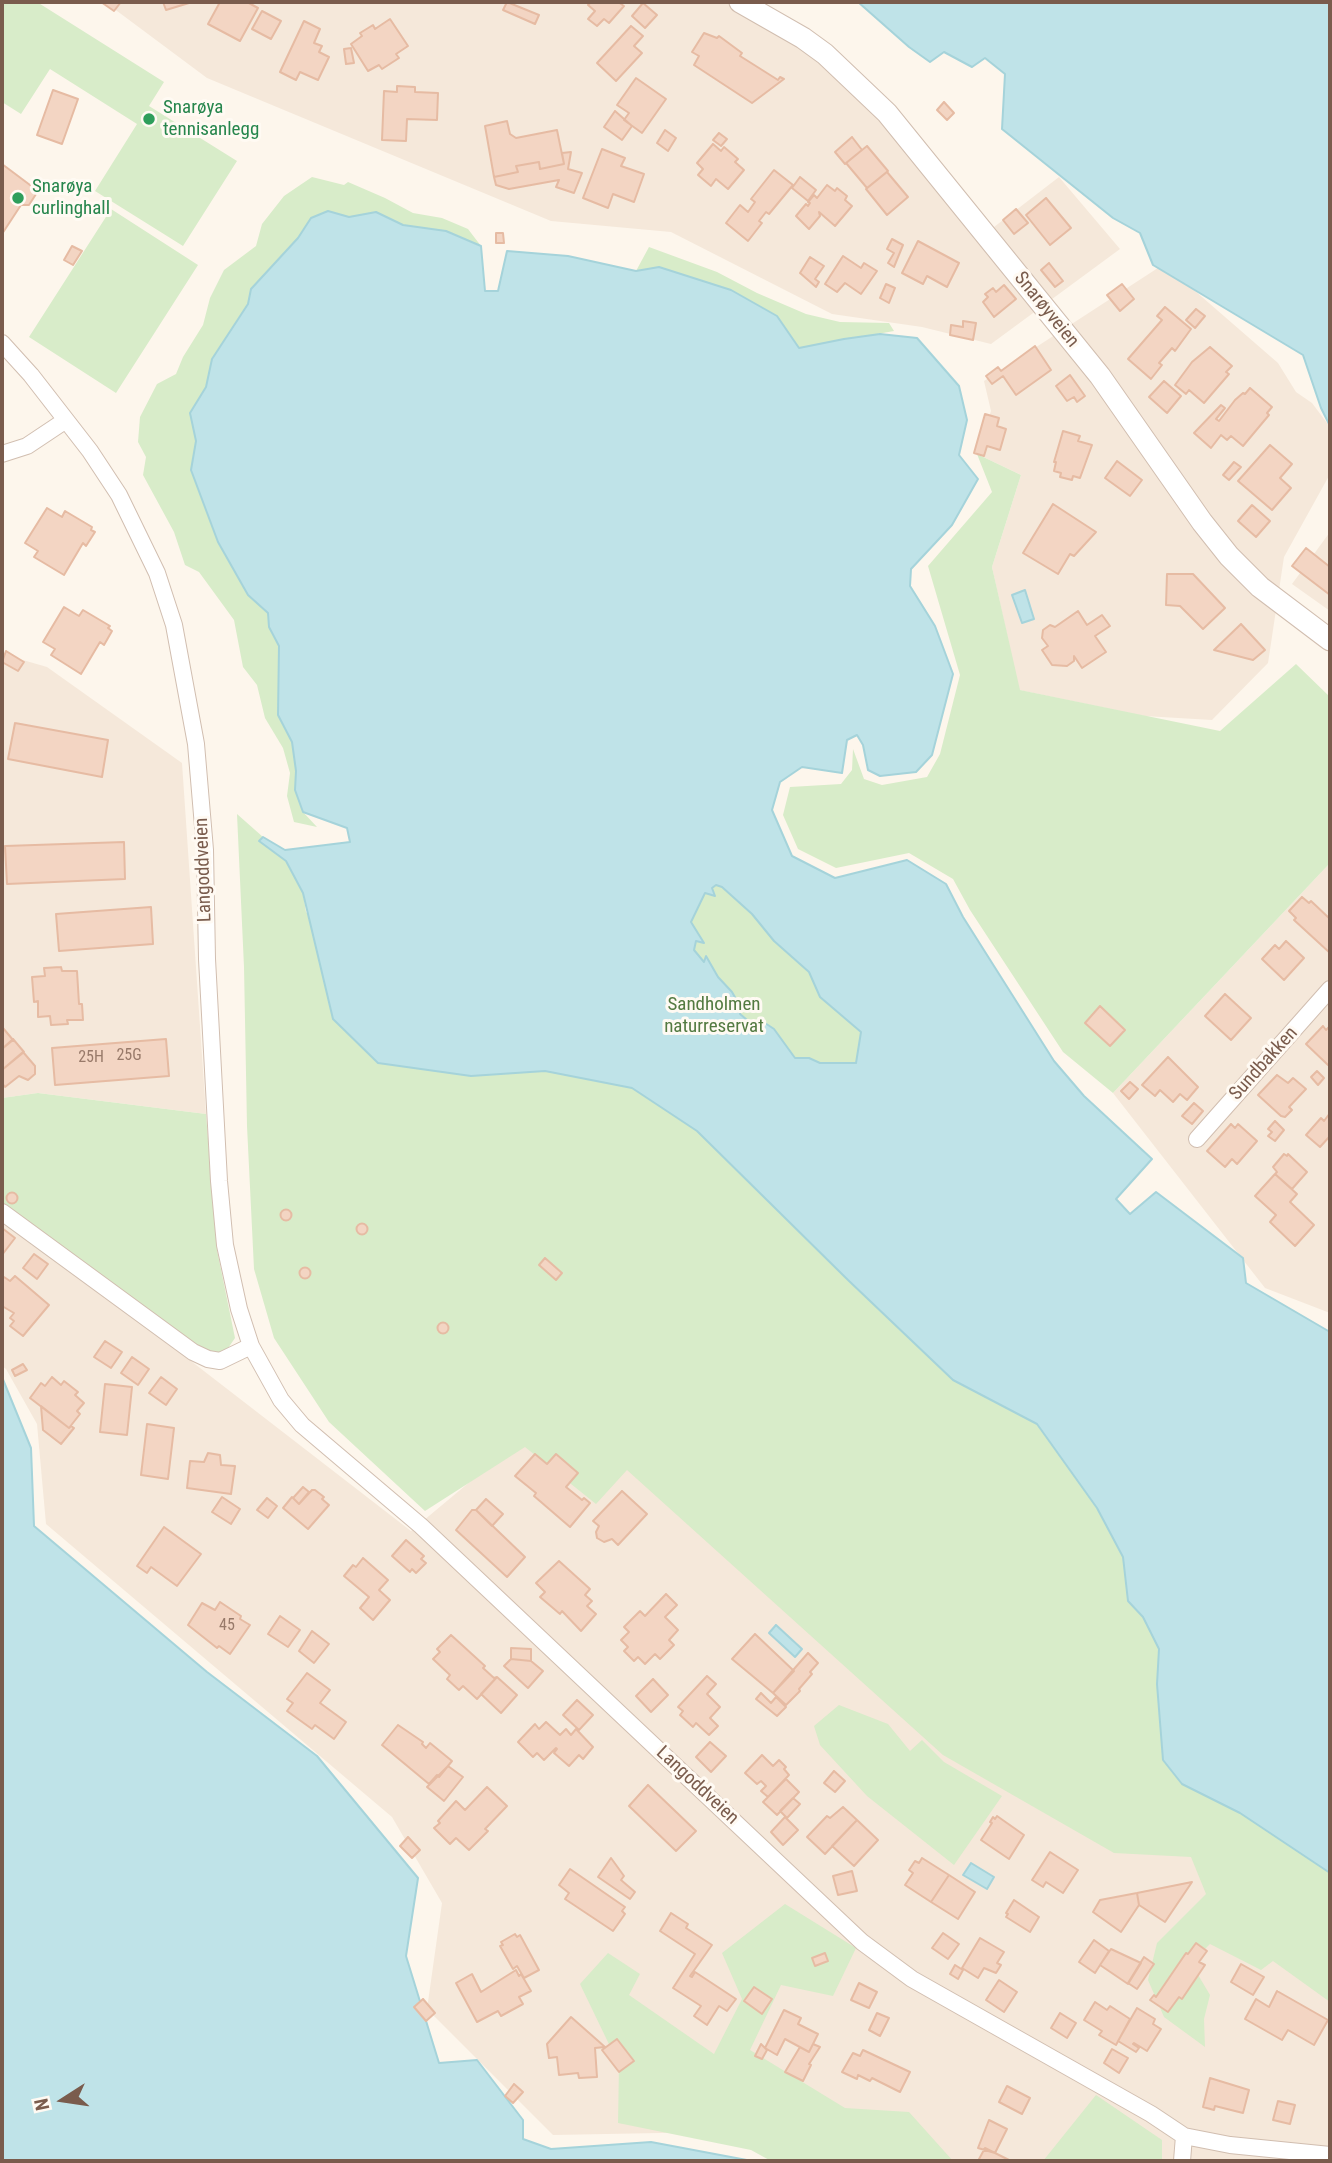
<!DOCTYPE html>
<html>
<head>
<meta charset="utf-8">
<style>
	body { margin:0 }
	#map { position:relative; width:1332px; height:2163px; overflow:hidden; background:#fdf6ec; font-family:"Roboto Condensed",sans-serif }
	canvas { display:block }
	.frame { position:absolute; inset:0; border:4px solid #7a5c4d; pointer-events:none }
	.north { position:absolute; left:28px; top:2065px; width:70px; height:70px; -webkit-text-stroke:5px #fffaf3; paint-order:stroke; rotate:258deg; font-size:19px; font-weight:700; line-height:28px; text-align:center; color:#7a5c4d }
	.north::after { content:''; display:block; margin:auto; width:24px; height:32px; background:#7a5c4d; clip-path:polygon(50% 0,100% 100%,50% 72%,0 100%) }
</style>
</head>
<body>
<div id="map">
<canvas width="1332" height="2163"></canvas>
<div class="frame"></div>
<div class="north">N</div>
</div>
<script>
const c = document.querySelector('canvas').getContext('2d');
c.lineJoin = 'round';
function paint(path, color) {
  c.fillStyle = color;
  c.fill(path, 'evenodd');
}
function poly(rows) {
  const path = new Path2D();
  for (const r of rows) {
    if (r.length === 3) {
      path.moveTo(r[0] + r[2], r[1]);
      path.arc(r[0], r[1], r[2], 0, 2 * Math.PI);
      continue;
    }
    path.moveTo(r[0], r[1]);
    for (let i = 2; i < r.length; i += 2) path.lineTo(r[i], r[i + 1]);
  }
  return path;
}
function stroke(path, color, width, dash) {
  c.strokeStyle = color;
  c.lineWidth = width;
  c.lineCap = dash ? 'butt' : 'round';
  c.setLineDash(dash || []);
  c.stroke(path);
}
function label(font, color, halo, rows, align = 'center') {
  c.font = font + ' "Roboto Condensed",sans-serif';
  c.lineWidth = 6;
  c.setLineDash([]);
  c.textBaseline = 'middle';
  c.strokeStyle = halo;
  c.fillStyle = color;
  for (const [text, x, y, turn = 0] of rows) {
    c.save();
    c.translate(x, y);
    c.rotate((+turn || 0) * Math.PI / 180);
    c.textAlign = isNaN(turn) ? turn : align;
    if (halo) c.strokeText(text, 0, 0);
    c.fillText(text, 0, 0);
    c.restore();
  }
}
paint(poly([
	[105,2,763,2,762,17,870,99,981,237,1059,177,1120,249,991,344,922,327,832,314,671,232,551,221,207,78],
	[1164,264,1278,363,1296,392,1312,403,1330,427,1330,474,1284,557,1268,663,1212,720,1144,716,1019,690,992,567,1021,475,977,454,991,411,984,381],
	[1330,532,1330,611,1292,584],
	[2,654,47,667,182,763,206,1114,38,1093,2,1098],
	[1330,863,1330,1313,1265,1288,1113,1093],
	[2,1215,411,1531,563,1404,1236,1855,1330,1939,1330,2161,851,2161,820,2130,553,2135,427,2009,442,1903,392,1817,46,1524,37,1424,6,1369,2,1366]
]), '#f5e8da');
paint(poly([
	[2,2,37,2,164,82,149,106,237,161,183,246,95,191,137,124,50,69,21,114,2,102],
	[312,177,344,185,348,182,385,198,413,213,442,218,468,229,481,246,446,231,403,225,376,212,349,217,328,211,312,218,298,238,251,289,248,304,212,359,206,387,190,413,196,441,191,470,218,542,248,595,268,613,269,627,279,646,278,715,292,742,296,771,295,790,303,812,317,827,294,822,287,796,290,773,283,748,265,718,257,685,243,667,234,620,199,572,185,565,174,532,143,475,146,457,138,442,140,417,157,384,176,374,183,357,203,325,210,298,224,270,256,246,262,224,284,196],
	[111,209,198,265,116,393,29,337],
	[649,247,717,272,757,293,806,314,840,322,889,323,894,331,799,348,777,316,659,267,636,271],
	[977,454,1021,475,992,567,1020,690,1220,731,1296,664,1330,697,1330,863,1113,1093,1063,1052,970,910,953,879,909,853,836,868,798,849,783,815,790,787,841,784,852,770,853,749,864,779,882,785,927,777,940,754,960,675,928,566,992,492],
	[629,779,978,1125,953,1380,1037,1424,1097,1508,1123,1557,1129,1601,1143,1617,1159,1649,1157,1684,1163,1760,1182,1784,1240,1813,1330,1873,1330,2002,1273,1961,1261,1970,1210,1944,1191,1963,1210,1995,1204,2019,1205,2047,1164,2017,1148,1980,1157,1943,1206,1894,1191,1857,1114,1853,943,1755,627,1470,596,1504,525,1447,425,1511,329,1422,274,1338,254,1269,247,1126,244,967,237,814,263,837,260,841,286,861,303,893,306,912,471,1076,545,1071,631,1087],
	[38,1093,206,1114,217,1250,235,1338,224,1354,193,1352,2,1212,2,1098],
	[839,1705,888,1724,910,1751,922,1740,944,1762,1002,1796,954,1865,867,1796,820,1745,814,1726],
	[785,1904,856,1948,833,1996,781,1985,750,2050,845,2108,909,2112,953,2161,771,2161,751,2150,618,2123,619,2065,580,1984,608,1953,640,1974,629,1995,714,2054,742,1999,722,1953],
	[1096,2095,1162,2140,1162,2161,1043,2161]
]), '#d8ecc9');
const water = poly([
	[858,2,1330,2,1330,426,1321,408,1303,355,1153,265,1140,233,1113,218,1002,129,1005,74,985,58,972,67,944,52,930,62,909,47,858,2],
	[328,211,349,217,376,212,403,225,446,231,481,246,485,291,498,291,507,251,568,256,636,271,659,267,731,290,777,316,799,348,844,339,880,334,917,338,959,386,967,420,959,455,978,479,952,525,911,569,910,586,935,626,953,674,932,755,916,772,880,776,868,770,863,745,857,735,847,740,842,773,802,767,780,782,772,810,792,856,835,878,907,860,946,884,963,917,1054,1061,1084,1096,1152,1159,1116,1199,1130,1214,1156,1192,1243,1258,1246,1283,1330,1332,1330,1873,1240,1813,1182,1784,1163,1760,1157,1684,1159,1649,1143,1617,1128,1601,1123,1557,1097,1508,1037,1424,953,1380,848,1280,697,1131,632,1088,545,1071,471,1076,378,1063,333,1019,303,893,286,861,259,841,263,837,285,850,350,842,347,828,303,812,295,790,296,771,292,742,278,715,279,646,269,627,268,613,248,595,218,542,191,470,196,441,190,413,206,387,212,359,248,304,251,289,298,238,311,218,328,211],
	[716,885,722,887,752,914,774,941,809,972,820,997,861,1032,856,1063,820,1063,809,1058,795,1058,774,1029,759,1019,753,1025,740,1014,740,1006,732,992,718,977,706,956,704,962,694,950,696,941,704,943,691,922,705,893,715,896,712,888,716,885],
	[1025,590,1034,619,1022,623,1012,595,1025,590],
	[2,1377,31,1448,34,1526,207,1672,317,1756,418,1878,406,1956,439,2063,477,2060,523,2120,523,2139,551,2149,651,2142,752,2161,2,2161,2,1377],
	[776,1625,802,1649,795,1657,769,1633,776,1625],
	[971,1863,994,1877,987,1889,963,1875,971,1863]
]);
paint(water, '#bfe3e8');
stroke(water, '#a5d3da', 2);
const building = poly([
	[101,2,121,2,114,11,101,2],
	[163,2,189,2,189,3,166,10,163,2],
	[220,2,247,2,258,8,240,41,208,24,220,2],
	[507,2,539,15,535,24,503,10,507,2],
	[591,2,618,2,624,6,609,23,604,19,597,26,588,19,595,11,588,5,591,2],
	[643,3,657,15,645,28,632,16,643,3],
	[262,11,281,21,271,39,252,29,262,11],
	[390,19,408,46,396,54,399,58,382,69,379,65,368,71,351,44,362,36,360,33,373,25,375,29,390,19],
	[304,21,320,29,314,43,322,46,319,52,329,57,318,80,300,72,296,80,280,72,304,21],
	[631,26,643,36,634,46,642,53,616,81,597,63,631,26],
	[704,33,717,38,719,36,742,53,740,56,778,80,780,77,784,79,752,103,694,65,699,56,692,52,704,33],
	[351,48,354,63,346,64,344,49,351,48],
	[636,78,666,99,642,133,624,120,629,113,617,105,636,78],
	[397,86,415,87,415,92,438,93,437,120,407,119,406,141,382,140,384,91,397,92,397,86],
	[53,90,78,99,62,144,37,135,53,90],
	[944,102,954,113,947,120,937,110,944,102],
	[615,111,632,126,622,140,604,127,615,111],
	[507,121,510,134,516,138,557,130,564,164,540,169,539,162,516,166,518,172,494,177,485,126,507,121],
	[665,130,676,138,668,151,657,143,665,130],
	[719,133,727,139,721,146,713,140,719,133],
	[852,137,862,150,845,164,835,152,852,137],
	[713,144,721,151,724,147,738,159,735,162,744,170,728,189,716,179,711,186,698,175,703,169,697,163,713,144],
	[867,146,888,171,867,188,846,163,867,146],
	[602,149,625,158,621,166,644,174,634,202,613,194,608,208,583,198,602,149],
	[571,152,568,169,582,173,574,193,556,187,559,180,509,189,496,185,494,177,518,172,516,166,539,162,540,169,564,164,562,153,571,152],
	[2,164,38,191,29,205,21,205,2,234,2,164],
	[774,170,793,185,769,214,766,212,759,221,762,223,748,241,726,223,740,205,748,212,755,202,751,199,774,170],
	[887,172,908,197,887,215,866,189,887,172],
	[800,177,816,190,808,201,792,188,800,177],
	[827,185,835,191,837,188,847,196,845,200,852,206,835,226,819,212,820,216,809,229,796,216,806,204,808,206,810,203,808,202,814,195,817,198,827,185],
	[1046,198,1071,228,1050,245,1026,215,1046,198],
	[1016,209,1028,223,1014,234,1003,220,1016,209],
	[496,233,503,233,504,243,496,243,496,233],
	[892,239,903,245,894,267,888,263,894,253,887,249,892,239],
	[918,241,959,263,947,287,927,276,923,284,902,273,918,241],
	[72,246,82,251,73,265,64,260,72,246],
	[843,256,861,268,864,263,877,271,861,294,845,283,837,292,825,284,843,256],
	[810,257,824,266,815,279,819,282,816,287,800,273,810,257],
	[1049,263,1063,281,1055,287,1041,270,1049,263],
	[886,284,895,288,889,303,880,298,886,284],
	[1122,284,1134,299,1120,311,1107,295,1122,284],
	[1004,285,1016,299,994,317,983,302,988,297,985,294,993,288,996,292,1004,285],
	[1165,307,1191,329,1175,351,1172,348,1159,363,1162,365,1151,379,1128,359,1162,320,1157,316,1165,307],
	[1196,309,1205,316,1195,328,1186,320,1196,309],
	[963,321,976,323,973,340,950,335,951,325,963,327,963,321],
	[1035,346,1051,370,1016,395,1003,376,992,384,986,376,998,367,1001,371,1035,346],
	[1210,347,1232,366,1226,372,1229,374,1204,403,1189,390,1186,394,1175,385,1192,362,1210,347],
	[1070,375,1085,396,1077,402,1074,397,1067,401,1056,386,1070,375],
	[1164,381,1181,396,1167,413,1149,397,1164,381],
	[1250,388,1272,407,1267,413,1269,415,1243,446,1231,436,1227,440,1221,435,1211,448,1194,433,1221,405,1225,408,1216,419,1219,421,1235,400,1243,393,1245,394,1250,388],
	[985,414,999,418,997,426,1006,429,1000,450,987,446,984,456,974,453,985,414],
	[1063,431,1080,436,1078,441,1092,445,1080,478,1073,476,1072,480,1060,477,1061,473,1054,471,1056,462,1054,462,1063,431],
	[1270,445,1292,464,1280,478,1291,488,1272,510,1238,481,1270,445],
	[1117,461,1142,480,1130,496,1105,478,1117,461],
	[1234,462,1241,467,1229,480,1223,475,1234,462],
	[1053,504,1096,532,1074,556,1070,554,1058,574,1023,553,1053,504],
	[1252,505,1270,521,1256,537,1238,521,1252,505],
	[47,508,62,517,65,511,92,527,91,530,95,532,86,546,83,543,64,575,34,557,38,551,25,543,47,508],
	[1306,548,1330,567,1330,595,1292,566,1306,548],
	[1167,574,1193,574,1225,608,1203,629,1180,606,1166,605,1167,574],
	[64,607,79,616,83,610,110,626,108,628,112,631,104,645,100,642,81,674,51,655,55,649,43,642,64,607],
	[1078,611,1087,625,1102,615,1110,626,1095,636,1106,652,1082,668,1074,656,1074,661,1067,666,1052,665,1042,650,1048,646,1042,638,1043,630,1050,625,1055,627,1078,611],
	[1241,624,1265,650,1253,660,1214,650,1241,624],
	[6,651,24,662,18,671,2,662,6,651],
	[15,723,108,740,102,777,8,759,15,723],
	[124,842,125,879,7,884,5,846,124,842],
	[1302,897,1309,903,1311,901,1330,919,1330,953,1294,920,1296,918,1289,911,1302,897],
	[151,907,153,944,59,951,56,914,151,907],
	[1286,941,1304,958,1284,980,1262,959,1275,945,1279,949,1286,941],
	[61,967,62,971,77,971,79,1004,82,1004,83,1020,67,1020,68,1024,51,1025,50,1016,38,1017,38,1001,34,1002,32,977,45,976,44,968,61,967],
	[1225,994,1251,1018,1231,1040,1205,1016,1225,994],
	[1100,1006,1125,1030,1110,1046,1085,1023,1100,1006],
	[1323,1026,1326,1030,1330,1026,1330,1063,1328,1065,1306,1044,1323,1026],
	[3,1028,13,1040,2,1049,2,1029,3,1028],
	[13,1039,24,1052,2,1070,2,1049,13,1039],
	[166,1039,169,1076,55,1085,52,1048,166,1039],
	[23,1052,35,1066,35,1074,28,1080,19,1076,5,1087,2,1083,2,1070,23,1052],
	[1168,1057,1198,1087,1187,1100,1180,1094,1173,1102,1160,1090,1155,1096,1142,1085,1168,1057],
	[1317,1071,1324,1078,1318,1085,1311,1077,1317,1071],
	[1277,1075,1288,1083,1293,1078,1306,1089,1289,1107,1292,1110,1285,1117,1281,1116,1258,1095,1277,1075],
	[1130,1082,1138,1089,1129,1099,1121,1091,1130,1082],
	[1194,1103,1203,1111,1192,1124,1182,1116,1194,1103],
	[1330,1113,1330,1136,1320,1147,1306,1135,1321,1118,1324,1121,1330,1113],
	[1275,1121,1284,1130,1275,1141,1268,1136,1272,1132,1268,1129,1275,1121],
	[1231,1124,1235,1128,1238,1124,1257,1141,1237,1164,1232,1159,1225,1167,1207,1151,1231,1124],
	[1284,1154,1287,1156,1288,1154,1307,1172,1292,1189,1275,1174,1277,1172,1273,1167,1284,1154],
	[1275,1174,1297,1194,1290,1202,1314,1225,1295,1246,1270,1222,1276,1215,1255,1196,1275,1174],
	[12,1198,5.5],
	[286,1215,5.5],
	[362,1229,5.5],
	[2,1228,15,1238,2,1255,2,1228],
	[34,1254,48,1264,37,1279,23,1268,34,1254],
	[545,1258,562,1273,556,1280,539,1265,545,1258],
	[305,1273,5.5],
	[15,1276,49,1305,23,1336,10,1326,14,1321,10,1318,14,1313,2,1306,2,1280,4,1277,10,1281,15,1276],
	[443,1328,5.5],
	[105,1341,122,1352,111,1368,94,1357,105,1341],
	[132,1357,149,1369,138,1385,121,1373,132,1357],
	[23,1364,27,1370,15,1376,12,1370,23,1364],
	[52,1377,61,1385,64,1381,78,1392,75,1395,84,1403,77,1411,80,1414,69,1428,30,1398,41,1383,45,1386,52,1377],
	[161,1377,177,1389,166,1405,149,1393,161,1377],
	[105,1384,132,1387,127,1435,100,1432,105,1384],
	[41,1406,69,1428,71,1426,74,1428,61,1444,43,1430,41,1406],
	[147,1424,174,1428,168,1479,141,1475,147,1424],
	[208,1453,220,1455,221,1465,235,1466,231,1494,187,1488,190,1461,204,1462,208,1453],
	[535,1454,547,1464,556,1454,578,1473,566,1487,582,1500,584,1498,590,1503,570,1527,534,1496,536,1493,515,1476,535,1454],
	[303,1487,309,1492,299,1504,293,1498,303,1487],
	[312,1490,315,1490,324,1497,322,1499,329,1505,308,1529,283,1508,292,1497,299,1504,312,1490],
	[622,1491,647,1514,618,1545,612,1539,604,1542,597,1538,596,1532,599,1526,593,1521,622,1491],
	[222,1497,240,1509,231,1524,212,1512,222,1497],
	[267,1498,277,1506,268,1518,257,1510,267,1498],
	[486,1499,503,1514,492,1526,476,1510,486,1499],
	[472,1510,476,1510,525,1557,507,1577,456,1530,472,1510],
	[164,1527,201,1554,177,1586,151,1567,147,1573,137,1566,164,1527],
	[406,1540,424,1556,421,1559,426,1563,416,1573,412,1569,410,1572,392,1556,406,1540],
	[363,1558,388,1580,379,1590,390,1600,373,1620,360,1608,369,1597,344,1576,353,1565,356,1567,363,1558],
	[559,1561,590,1589,585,1595,592,1601,587,1606,596,1614,581,1631,562,1611,560,1614,540,1597,545,1592,536,1583,559,1561],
	[666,1594,677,1605,665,1617,678,1630,669,1640,674,1645,660,1659,655,1654,645,1664,638,1657,634,1661,624,1651,628,1647,621,1640,629,1632,624,1627,640,1611,645,1616,666,1594],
	[220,1602,241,1616,240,1619,250,1625,230,1654,219,1646,217,1648,188,1625,202,1603,215,1610,220,1602],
	[280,1616,300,1630,288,1647,268,1634,280,1616],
	[312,1631,329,1644,314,1663,299,1651,312,1631],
	[755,1634,794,1671,773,1693,732,1659,755,1634],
	[451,1635,485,1666,483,1668,494,1678,497,1677,477,1699,463,1686,459,1690,447,1679,450,1675,433,1659,440,1652,437,1649,451,1635],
	[511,1648,531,1649,531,1661,511,1659,511,1648],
	[808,1653,818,1663,810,1672,812,1674,799,1689,800,1691,786,1705,773,1693,808,1653],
	[511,1659,531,1661,543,1671,528,1688,504,1666,511,1659],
	[307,1673,330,1690,320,1703,346,1722,334,1739,315,1725,312,1729,287,1711,293,1703,287,1699,307,1673],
	[707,1676,716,1684,707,1694,720,1707,710,1718,718,1726,709,1735,696,1723,693,1727,680,1715,683,1711,678,1707,707,1676],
	[497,1677,517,1695,501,1713,481,1694,497,1677],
	[653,1679,668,1695,651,1712,636,1696,653,1679],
	[761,1693,771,1703,776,1697,786,1707,777,1716,756,1699,761,1693],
	[577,1700,593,1715,579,1730,563,1715,577,1700],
	[546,1722,560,1735,566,1729,571,1735,576,1729,593,1747,583,1759,579,1755,569,1766,554,1753,557,1749,556,1748,544,1760,537,1753,533,1757,518,1742,535,1724,539,1729,546,1722],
	[398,1725,423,1742,422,1744,426,1748,430,1743,452,1761,439,1777,437,1775,429,1784,382,1745,398,1725],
	[710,1742,726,1756,711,1772,696,1757,710,1742],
	[762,1755,773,1766,779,1760,786,1767,784,1769,789,1775,768,1797,761,1791,766,1786,761,1781,757,1784,745,1773,762,1755],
	[448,1766,463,1777,444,1801,427,1787,448,1766],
	[834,1771,845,1781,835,1792,824,1783,834,1771],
	[786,1779,799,1792,777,1815,763,1802,786,1779],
	[648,1785,696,1831,676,1851,629,1806,648,1785],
	[487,1787,507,1806,485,1829,488,1831,469,1850,456,1838,450,1844,434,1828,440,1823,438,1821,456,1801,465,1810,487,1787],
	[793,1798,800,1804,787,1818,780,1811,793,1798],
	[843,1807,857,1820,825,1854,807,1837,827,1816,830,1818,843,1807],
	[997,1816,1024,1835,1009,1859,981,1840,992,1823,990,1822,993,1817,995,1819,997,1816],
	[785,1817,798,1830,783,1845,771,1832,785,1817],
	[857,1820,878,1840,854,1866,832,1846,857,1820],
	[408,1837,420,1850,412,1858,400,1846,408,1837],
	[1050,1852,1078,1870,1063,1893,1046,1882,1043,1887,1032,1880,1050,1852],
	[611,1858,624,1876,621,1880,635,1892,630,1899,598,1877,611,1858],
	[922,1858,949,1875,931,1902,905,1885,913,1873,909,1870,915,1861,919,1863,922,1858],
	[570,1869,625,1907,622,1911,625,1914,613,1931,565,1899,569,1893,559,1885,570,1869],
	[852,1871,857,1891,838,1895,833,1876,852,1871],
	[949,1875,975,1892,958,1919,931,1902,949,1875],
	[1192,1882,1165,1922,1139,1905,1137,1893,1192,1882],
	[1137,1893,1139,1905,1121,1932,1093,1912,1100,1900,1137,1893],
	[1014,1900,1039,1917,1030,1932,1006,1917,1008,1914,1006,1913,1014,1900],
	[671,1913,688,1924,686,1928,712,1945,690,1976,692,1977,695,1972,736,1999,727,2011,719,2006,707,2025,694,2016,701,2006,673,1988,695,1954,660,1931,671,1913],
	[943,1933,959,1944,948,1959,932,1948,943,1933],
	[515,1934,517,1937,520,1935,539,1970,524,1978,517,1966,513,1969,500,1946,503,1945,501,1942,515,1934],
	[980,1938,1004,1952,997,1963,1001,1965,996,1973,984,1968,978,1978,962,1968,980,1938],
	[1094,1940,1109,1951,1095,1973,1079,1962,1094,1940],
	[1196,1943,1207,1951,1199,1962,1205,1965,1182,1999,1179,1997,1168,2012,1150,2000,1154,1995,1156,1997,1186,1953,1188,1954,1196,1943],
	[1111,1949,1141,1963,1128,1984,1100,1965,1111,1949],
	[825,1953,828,1961,815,1966,812,1958,825,1953],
	[1144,1957,1154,1964,1137,1989,1128,1983,1144,1957],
	[1241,1964,1264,1977,1253,1995,1231,1982,1241,1964],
	[955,1965,963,1970,958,1979,950,1974,955,1965],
	[516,1970,519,1976,521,1974,531,1991,519,1997,523,2004,501,2016,498,2011,477,2022,456,1983,472,1974,481,1992,516,1970],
	[999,1980,1017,1992,1004,2012,986,2000,999,1980],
	[859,1983,877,1992,869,2008,851,2000,859,1983],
	[754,1987,772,1999,762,2014,744,2001,754,1987],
	[1277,1991,1328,2020,1314,2045,1288,2030,1282,2040,1245,2019,1256,1999,1269,2007,1277,1991],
	[423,1999,435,2013,426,2021,414,2007,423,1999],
	[1095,2002,1107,2010,1110,2006,1130,2019,1116,2045,1099,2035,1102,2031,1084,2020,1095,2002],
	[1137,2008,1155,2019,1153,2024,1161,2029,1147,2051,1134,2043,1133,2044,1139,2048,1136,2052,1118,2041,1137,2008],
	[784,2010,801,2018,798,2024,818,2034,809,2052,785,2039,777,2055,765,2048,784,2010],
	[877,2013,889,2018,880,2036,869,2030,877,2013],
	[1060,2013,1076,2023,1067,2038,1051,2028,1060,2013],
	[571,2017,605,2047,595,2048,597,2077,579,2078,578,2073,559,2075,557,2057,549,2058,547,2044,571,2017],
	[617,2039,634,2061,619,2072,602,2050,617,2039],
	[761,2044,767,2050,762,2059,755,2056,761,2044],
	[813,2044,820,2047,809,2064,811,2065,803,2081,785,2072,800,2047,809,2052,813,2044],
	[1112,2049,1128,2058,1119,2073,1104,2063,1112,2049],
	[863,2050,910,2072,900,2092,872,2078,870,2081,858,2075,857,2079,842,2072,853,2053,860,2056,863,2050],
	[1210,2078,1249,2090,1243,2113,1215,2106,1214,2110,1203,2107,1210,2078],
	[514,2084,523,2092,513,2103,505,2096,514,2084],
	[1007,2086,1030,2098,1022,2114,999,2102,1007,2086],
	[1278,2101,1295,2105,1290,2124,1273,2120,1278,2101],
	[989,2120,1007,2129,995,2153,978,2148,989,2120],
	[985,2148,1011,2161,978,2161,985,2148]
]);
paint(building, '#f3d5c3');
stroke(building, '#e6bba3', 2);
const minor = poly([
	[2,343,31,375,90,451,119,495,157,573,174,625,196,744,205,850,207,959,219,1181,225,1245,239,1309,251,1346,281,1400,302,1425,421,1526,862,1942,912,1979,1151,2114,1184,2136,1182,2161],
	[2,454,27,446,66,420],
	[1197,1139,1330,989],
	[2,1212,193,1352,208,1359,220,1361,251,1346],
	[1184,2136,1230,2145,1330,2155]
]);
const tertiary = poly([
	[740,2,803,38,825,54,887,113,1100,376,1202,522,1229,556,1260,587,1330,640]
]);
stroke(minor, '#d1beb0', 18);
stroke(tertiary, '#d1beb0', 23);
stroke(minor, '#fff', 16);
stroke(tertiary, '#fff', 21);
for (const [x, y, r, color] of [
	[149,119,7,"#2e9e5b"],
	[18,198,7,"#2e9e5b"]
]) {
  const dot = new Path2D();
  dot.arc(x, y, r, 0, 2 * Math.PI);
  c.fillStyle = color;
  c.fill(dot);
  stroke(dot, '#fffaf3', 2.5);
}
label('16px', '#987a6a', null, [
	["25G",129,1056],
	["25H",91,1058],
	["45",227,1626]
]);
label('19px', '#27864d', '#fffaf3', [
	["Snarøya",163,108],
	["tennisanlegg",163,130],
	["Snarøya",32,187],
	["curlinghall",32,209]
], 'left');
label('19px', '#7a5c4d', '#fffaf3', [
	["Snarøyveien",1046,310,51],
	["Langoddveien",204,870,-92],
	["Sundbakken",1264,1064,-48],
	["Langoddveien",697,1786,43]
]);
label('19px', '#537a41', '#fffaf3', [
	["Sandholmen",714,1005],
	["naturreservat",714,1027]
]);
</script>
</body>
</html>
